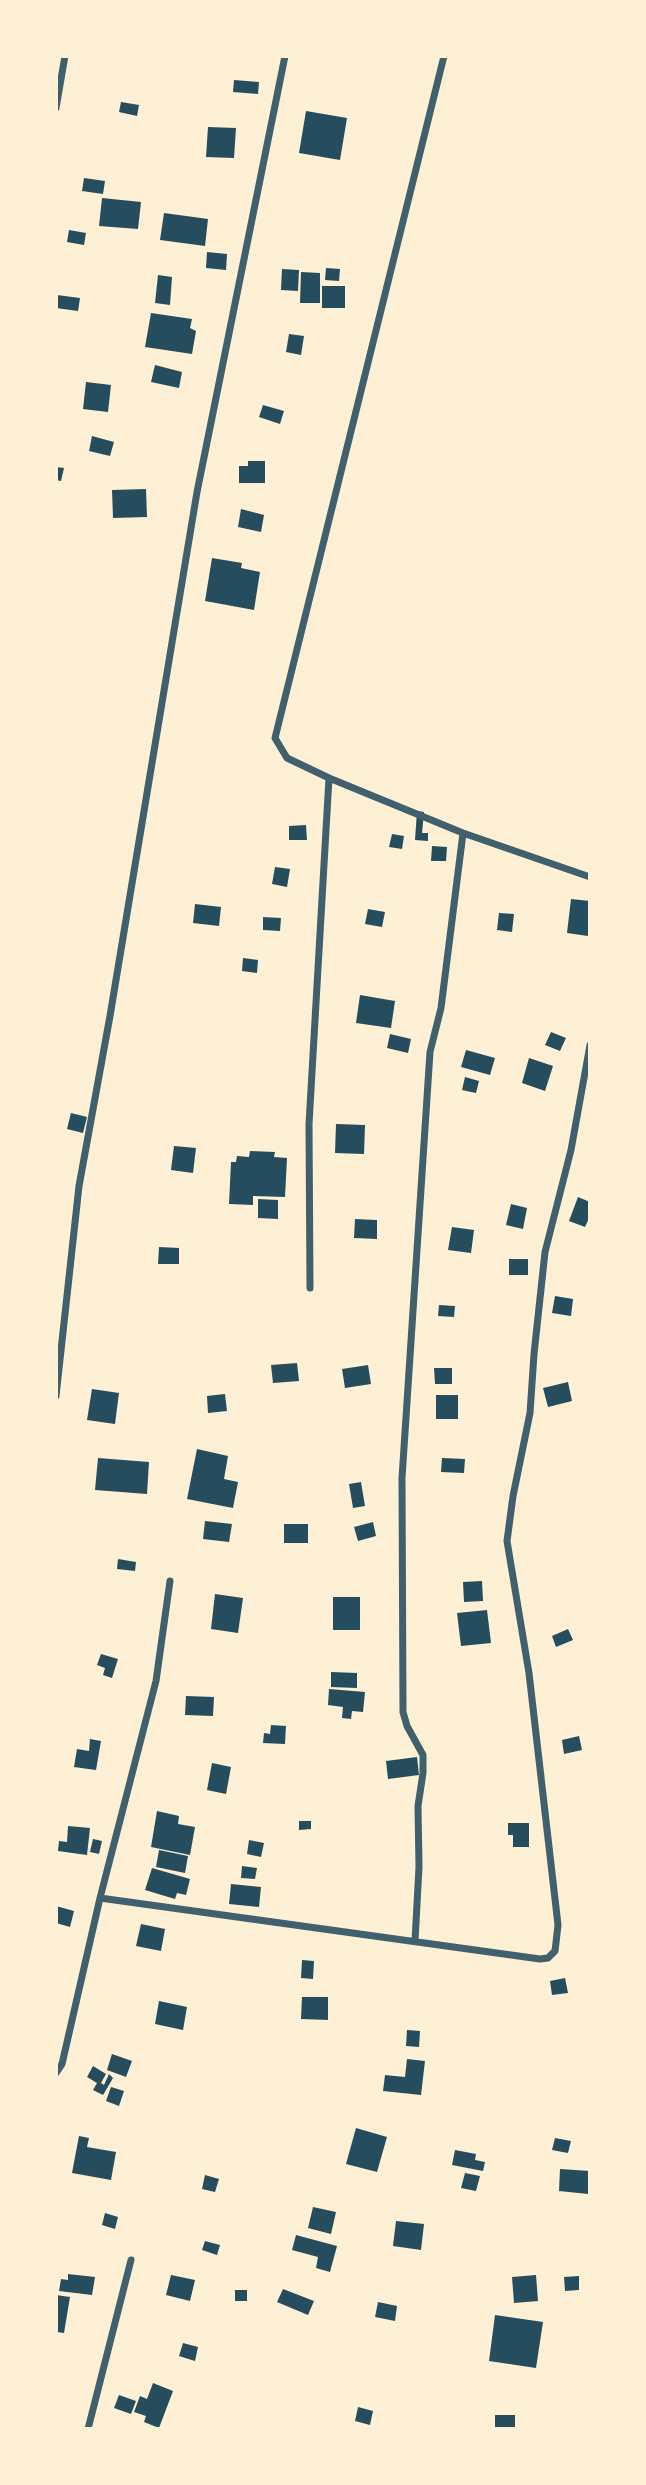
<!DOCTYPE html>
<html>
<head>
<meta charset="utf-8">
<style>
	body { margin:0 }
	#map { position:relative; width:646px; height:2485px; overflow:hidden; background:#fdf0d5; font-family:Roboto,sans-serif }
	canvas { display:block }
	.frame { position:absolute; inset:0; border:58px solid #fdf0d5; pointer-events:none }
</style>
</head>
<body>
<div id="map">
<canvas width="646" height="2485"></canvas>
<div class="frame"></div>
</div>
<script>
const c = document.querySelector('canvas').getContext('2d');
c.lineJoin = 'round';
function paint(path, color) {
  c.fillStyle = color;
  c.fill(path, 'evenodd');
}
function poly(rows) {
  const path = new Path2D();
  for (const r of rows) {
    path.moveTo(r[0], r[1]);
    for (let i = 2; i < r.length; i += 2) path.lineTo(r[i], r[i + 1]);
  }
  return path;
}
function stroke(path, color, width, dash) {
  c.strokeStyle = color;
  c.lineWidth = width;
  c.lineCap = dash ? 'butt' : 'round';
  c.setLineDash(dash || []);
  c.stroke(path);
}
paint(poly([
	[234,80,259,82,258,94,233,92],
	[121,102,139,105,137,116,119,112],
	[306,111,347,118,340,160,299,153],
	[208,127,236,128,234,158,206,157],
	[84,178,105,181,103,194,82,191],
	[102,198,141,202,138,229,99,226],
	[164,213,208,219,205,246,160,240],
	[69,230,86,233,84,245,67,242],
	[207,252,227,254,226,270,206,268],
	[326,268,340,269,339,281,325,280],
	[282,269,299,270,298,291,281,290],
	[301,272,320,273,320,303,300,303],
	[158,275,172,277,170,305,155,303],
	[322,286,345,286,345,308,322,308],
	[57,295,80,298,78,311,56,308],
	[151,313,192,319,190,328,196,331,192,354,145,347],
	[289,334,304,336,301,355,286,352],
	[155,365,182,372,179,388,151,382],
	[86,382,111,385,108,412,83,409],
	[263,405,284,411,280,424,259,417],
	[92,436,114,442,110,456,89,451],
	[248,461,265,461,265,483,239,483,239,466,248,466],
	[56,467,64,468,61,481,56,480],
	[146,489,147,517,113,518,112,490],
	[241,509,264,515,261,532,238,527],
	[212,558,242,563,241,568,260,572,254,610,205,601],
	[417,811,424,812,422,833,428,833,428,841,415,840],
	[306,825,307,840,289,840,289,826],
	[392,834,404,836,402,849,389,847],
	[432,846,447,847,446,861,431,861],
	[275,867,290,869,287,887,272,884],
	[571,899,590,901,588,936,567,933],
	[195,904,221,907,219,926,193,923],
	[368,909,385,912,382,927,365,924],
	[499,913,514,914,512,932,497,930],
	[263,917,281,918,280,931,263,930],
	[243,958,258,960,257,973,242,971],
	[360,995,395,1001,391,1028,356,1023],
	[551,1032,566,1038,560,1051,545,1045],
	[390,1034,411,1039,408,1053,387,1048],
	[466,1050,495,1058,490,1075,461,1067],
	[529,1058,553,1066,545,1091,522,1083],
	[465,1077,479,1081,476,1093,462,1090],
	[71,1113,87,1117,83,1133,67,1129],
	[336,1124,365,1125,364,1154,335,1153],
	[174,1146,196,1148,193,1173,171,1170],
	[250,1151,275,1152,274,1157,287,1158,285,1197,253,1196,253,1205,229,1204,231,1162,236,1162,237,1156,249,1157],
	[578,1197,590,1202,590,1216,585,1227,569,1221],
	[258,1199,278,1200,278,1219,258,1218],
	[511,1204,527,1208,523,1229,506,1225],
	[355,1219,377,1220,377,1239,354,1238],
	[452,1227,474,1230,471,1253,448,1250],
	[159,1247,179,1248,179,1264,158,1264],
	[509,1259,528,1259,528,1275,509,1275],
	[555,1296,573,1299,571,1316,552,1313],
	[439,1305,455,1306,454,1317,438,1316],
	[297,1363,299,1381,273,1383,271,1365],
	[368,1365,371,1384,345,1388,342,1369],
	[434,1368,452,1368,452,1384,435,1384],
	[568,1382,572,1401,548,1407,543,1388],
	[92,1389,119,1393,115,1424,87,1420],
	[225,1394,227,1411,208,1413,207,1396],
	[436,1395,458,1395,458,1419,436,1419],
	[197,1449,228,1456,224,1479,238,1482,233,1508,187,1499],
	[98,1458,149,1462,147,1494,95,1490],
	[442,1458,465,1459,464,1473,441,1472],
	[361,1482,365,1506,353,1508,349,1484],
	[205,1521,232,1524,229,1542,203,1539],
	[373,1522,376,1536,358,1541,354,1527],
	[284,1524,308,1524,308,1543,284,1543],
	[118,1559,136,1562,135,1571,117,1569],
	[482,1581,483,1601,464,1602,463,1582],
	[215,1594,243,1598,238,1633,211,1629],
	[333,1597,360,1597,360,1630,333,1630],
	[487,1610,491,1643,461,1646,457,1613],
	[568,1629,573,1640,556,1647,552,1636],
	[101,1654,118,1659,112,1678,103,1675,105,1668,97,1665],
	[331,1672,357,1673,357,1688,331,1687],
	[329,1689,365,1692,363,1712,352,1711,351,1719,342,1718,343,1707,328,1705],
	[186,1696,214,1697,213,1716,185,1715],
	[271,1725,286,1726,285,1744,263,1743,264,1733,270,1734],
	[579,1736,582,1750,564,1754,562,1740],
	[90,1739,101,1741,96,1770,74,1767,77,1749,89,1751],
	[417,1757,419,1775,388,1779,386,1761],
	[212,1763,231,1767,226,1794,207,1790],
	[157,1811,179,1816,178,1824,195,1827,190,1855,151,1847],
	[299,1821,311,1821,311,1829,299,1830],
	[508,1823,529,1823,529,1847,513,1847,513,1835,508,1835],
	[68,1826,90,1828,87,1855,58,1851,59,1841,67,1842],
	[93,1839,102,1841,99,1854,90,1852],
	[249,1840,264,1843,261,1857,247,1854],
	[159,1850,188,1856,185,1873,156,1867],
	[242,1866,257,1868,255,1879,241,1878],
	[152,1868,190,1879,186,1895,177,1893,175,1899,145,1890],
	[231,1884,261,1887,259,1907,229,1904],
	[56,1906,74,1911,70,1927,56,1923],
	[141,1924,165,1929,161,1951,136,1946],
	[302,1960,314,1961,313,1979,301,1978],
	[565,1978,568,1993,552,1995,550,1981],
	[302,1997,328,1997,328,2020,301,2019],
	[159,2001,187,2007,183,2030,155,2024],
	[407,2030,420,2031,419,2047,406,2046],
	[112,2054,132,2061,126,2077,107,2070],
	[407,2059,425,2061,421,2095,383,2091,385,2075,405,2077],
	[93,2066,106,2074,101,2083,104,2085,109,2074,113,2078,103,2095,93,2090,97,2083,87,2077],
	[111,2087,124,2091,119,2106,106,2101],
	[356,2128,387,2137,377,2172,346,2164],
	[79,2136,89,2138,87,2147,116,2152,111,2180,72,2173],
	[555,2138,571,2141,568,2153,552,2150],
	[455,2150,476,2154,475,2160,485,2162,483,2171,452,2165],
	[560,2169,590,2171,588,2194,559,2191],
	[465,2173,480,2176,476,2191,461,2188],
	[205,2175,219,2179,215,2192,202,2189],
	[313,2207,336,2212,331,2234,308,2228],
	[105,2213,118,2217,115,2229,102,2225],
	[396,2221,424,2224,421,2250,393,2246],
	[296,2235,337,2246,330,2272,316,2268,318,2257,292,2250],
	[205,2241,220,2245,217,2255,202,2250],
	[68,2274,95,2277,92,2295,59,2291,61,2279,68,2280],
	[171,2275,195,2280,190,2301,166,2295],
	[536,2275,538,2301,514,2303,512,2277],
	[579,2276,579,2290,565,2291,564,2277],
	[283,2289,314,2301,308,2315,277,2302],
	[235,2290,247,2290,247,2301,235,2301],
	[56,2295,70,2297,64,2333,56,2332],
	[378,2302,397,2306,395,2321,375,2317],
	[495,2315,543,2322,536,2368,489,2361],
	[183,2343,198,2347,195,2361,179,2356],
	[153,2383,173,2391,159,2428,144,2422,146,2416,134,2412,140,2396,147,2399],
	[119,2395,136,2401,131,2414,114,2408],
	[358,2407,373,2411,370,2425,355,2421],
	[495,2415,515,2415,515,2429,495,2429]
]), '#264d5e');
stroke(poly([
	[444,56,275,738,287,758,329,778,463,833,590,877],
	[56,108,65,56],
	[310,1288,309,1124,329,778],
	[56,1396,79,1186,110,1016,197,492,285,56],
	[100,1898,540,1959,548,1958,555,1951,558,1925,529,1673,507,1541,513,1496,530,1413,534,1354,545,1252,571,1150,590,1045],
	[415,1941,419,1867,418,1806,423,1773,423,1755,407,1726,403,1712,402,1478,430,1052,441,1008,463,833],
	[56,2073,62,2064,100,1898,156,1681,170,1581],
	[88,2429,131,2260]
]), '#3f606c', 7);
</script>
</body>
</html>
